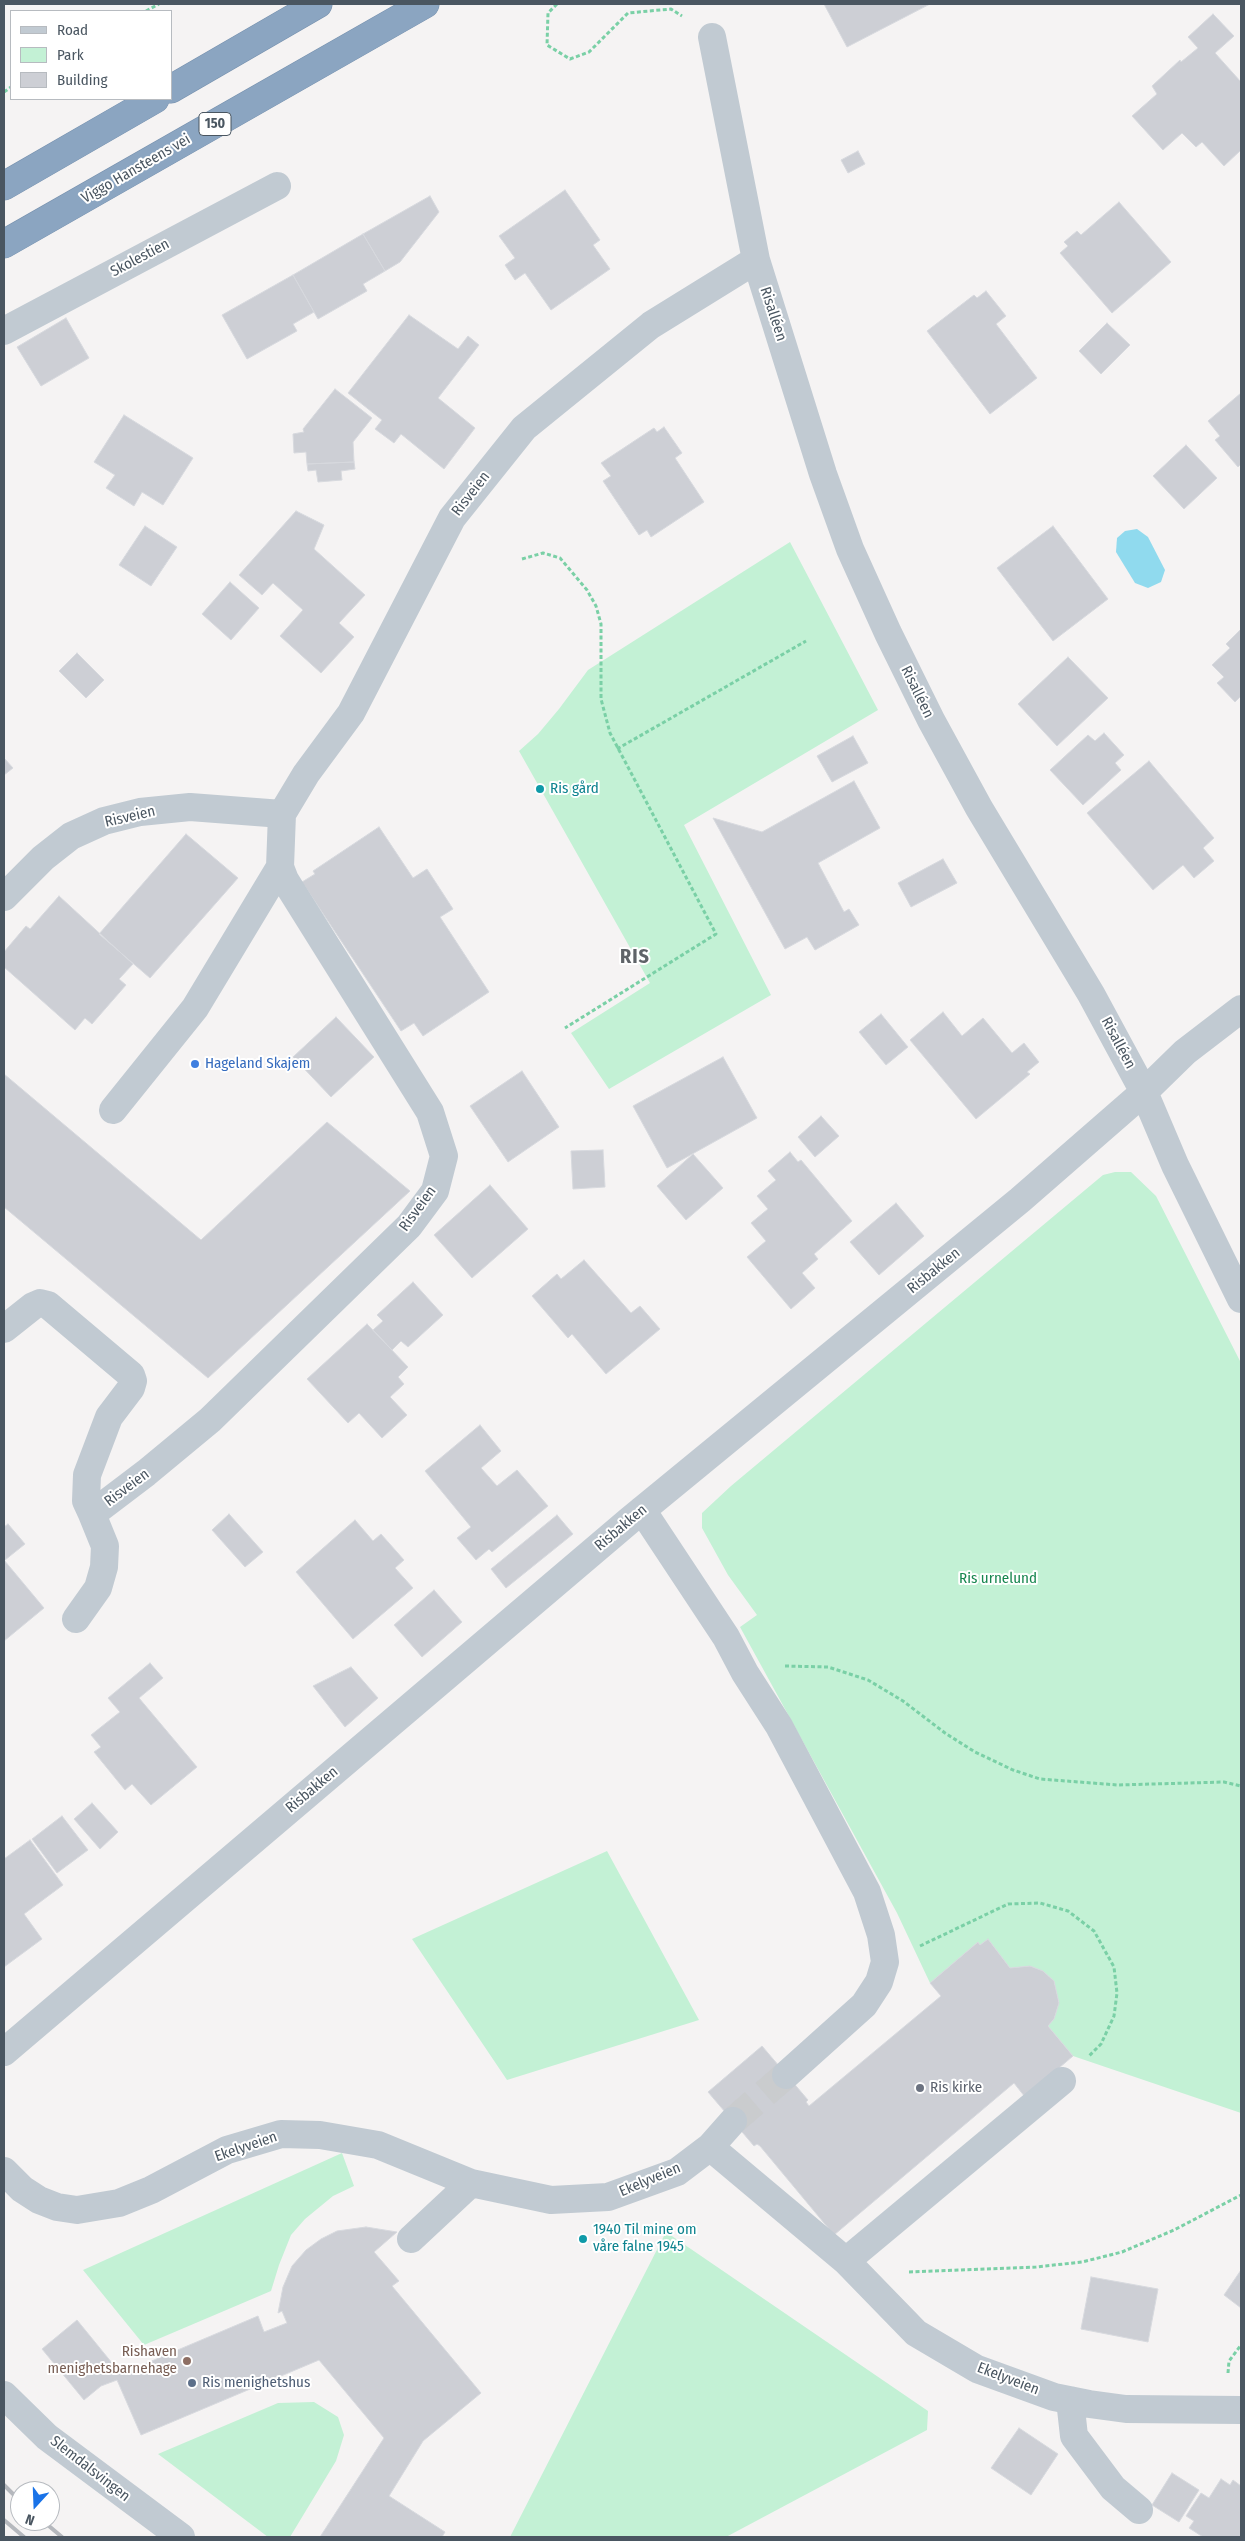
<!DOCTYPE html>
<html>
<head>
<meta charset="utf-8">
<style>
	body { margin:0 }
	#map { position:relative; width:1245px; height:2541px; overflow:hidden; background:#f5f3f3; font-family:"Fira Sans Condensed",sans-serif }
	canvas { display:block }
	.frame { position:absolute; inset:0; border:5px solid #4a5661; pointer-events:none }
	.legend { position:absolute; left:10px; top:10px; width:162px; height:90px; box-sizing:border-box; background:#fff; border:1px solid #b7bbc0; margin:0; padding:6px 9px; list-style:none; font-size:15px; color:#4a5661 }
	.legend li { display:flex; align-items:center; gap:10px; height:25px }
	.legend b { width:25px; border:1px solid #b7bbc0 }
	.north { position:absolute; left:10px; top:2481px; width:50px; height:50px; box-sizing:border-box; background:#fff; border:1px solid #b7bbc0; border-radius:50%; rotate:200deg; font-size:14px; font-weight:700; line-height:20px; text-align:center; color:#4a5661 }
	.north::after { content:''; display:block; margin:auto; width:18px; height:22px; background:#1a73e8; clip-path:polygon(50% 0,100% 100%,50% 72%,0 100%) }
</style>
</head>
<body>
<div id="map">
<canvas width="1245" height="2541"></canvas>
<div class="frame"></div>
<ul class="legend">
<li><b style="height:6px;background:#c1cad2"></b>Road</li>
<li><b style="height:14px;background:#c3f1d5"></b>Park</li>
<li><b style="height:14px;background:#cdcfd5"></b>Building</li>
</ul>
<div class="north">N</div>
</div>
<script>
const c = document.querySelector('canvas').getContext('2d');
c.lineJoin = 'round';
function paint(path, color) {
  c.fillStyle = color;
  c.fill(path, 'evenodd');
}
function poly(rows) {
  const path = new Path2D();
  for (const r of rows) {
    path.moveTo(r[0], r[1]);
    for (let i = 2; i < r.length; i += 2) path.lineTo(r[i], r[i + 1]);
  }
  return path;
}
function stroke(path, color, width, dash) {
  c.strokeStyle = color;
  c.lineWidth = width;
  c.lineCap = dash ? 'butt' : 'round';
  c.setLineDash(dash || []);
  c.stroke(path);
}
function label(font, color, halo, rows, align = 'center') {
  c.font = font + ' "Fira Sans Condensed",sans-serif';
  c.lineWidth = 4;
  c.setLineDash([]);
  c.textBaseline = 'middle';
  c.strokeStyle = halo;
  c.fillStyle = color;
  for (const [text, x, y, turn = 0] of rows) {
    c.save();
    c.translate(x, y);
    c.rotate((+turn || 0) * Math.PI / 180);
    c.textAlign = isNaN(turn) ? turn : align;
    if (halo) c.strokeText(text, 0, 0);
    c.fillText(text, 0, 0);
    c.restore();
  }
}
paint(poly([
	[790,542,878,710,684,825,771,995,609,1089,571,1033,650,983,519,751,538,734,559,709,588,670],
	[1115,1172,1131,1172,1156,1196,1241,1363,1241,2113,1073,2056,1048,2026,1054,2019,1059,2003,1054,1981,1043,1971,1030,1966,1010,1968,988,1939,980,1945,978,1942,930,1983,897,1913,740,1627,757,1615,728,1575,702,1528,702,1513,731,1486,1103,1175],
	[607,1851,699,2020,507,2080,412,1939],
	[342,2153,354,2186,333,2196,305,2219,291,2235,279,2265,271,2291,144,2345,83,2270],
	[666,2232,928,2411,927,2430,726,2537,510,2537],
	[314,2402,338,2417,344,2435,336,2461,290,2537,268,2537,158,2454,278,2403]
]), '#c3f1d5');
paint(poly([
	[1137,529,1148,537,1165,570,1161,582,1148,588,1135,583,1116,552,1117,538,1125,531]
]), '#90daee');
const building = poly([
	[824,4,930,4,847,47,824,4],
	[1213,14,1234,36,1215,53,1241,82,1241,150,1224,166,1202,142,1196,147,1182,133,1163,150,1132,116,1157,94,1152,86,1180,60,1181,62,1198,48,1188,37,1213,14],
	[858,151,865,164,848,173,841,160,858,151],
	[565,190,600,240,593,245,610,269,551,310,525,273,515,280,505,265,515,258,499,236,565,190],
	[430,196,439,212,400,262,385,271,363,234,430,196],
	[1119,202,1171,262,1112,313,1060,253,1068,246,1064,242,1077,231,1081,235,1119,202],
	[363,234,385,271,363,284,367,291,318,319,293,275,363,234],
	[293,275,314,312,293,324,297,331,247,359,222,315,293,275],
	[986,291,1006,316,996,324,1037,378,990,414,927,331,974,295,977,298,986,291],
	[409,315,458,349,468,336,479,345,438,398,475,428,444,469,401,434,394,443,375,429,382,420,348,393,409,315],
	[66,318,89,358,41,386,17,347,66,318],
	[1107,323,1130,345,1101,374,1079,351,1107,323],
	[335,389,372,418,353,442,354,462,307,464,306,452,294,453,293,434,304,432,303,429,335,389],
	[1241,393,1241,464,1238,467,1215,440,1220,436,1208,421,1241,393],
	[124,415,193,458,163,505,142,492,134,506,106,488,115,475,94,462,124,415],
	[664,427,682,453,675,458,704,502,651,537,647,530,639,535,603,481,611,476,601,463,654,428,657,432,664,427],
	[1186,445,1217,478,1184,509,1153,476,1186,445],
	[354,462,355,469,341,471,342,480,318,482,316,470,308,471,307,464,354,462],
	[296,511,324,525,314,549,365,595,339,623,354,637,321,673,280,636,303,610,273,583,262,595,239,575,296,511],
	[145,526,177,547,151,586,119,565,145,526],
	[1053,526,1108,599,1053,641,997,568,1053,526],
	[230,582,259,608,231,640,202,614,230,582],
	[1241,629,1241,696,1235,702,1217,683,1224,677,1212,665,1230,648,1226,644,1241,629],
	[77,653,104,680,86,698,59,671,77,653],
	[1068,657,1108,698,1057,746,1018,704,1068,657],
	[1104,733,1124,755,1115,763,1121,770,1083,805,1050,770,1088,735,1095,741,1104,733],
	[853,736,868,763,832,782,817,756,853,736],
	[4,758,13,768,4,775,4,758],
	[1149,761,1214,838,1203,848,1214,861,1194,878,1183,865,1153,890,1087,813,1149,761],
	[854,781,880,828,818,863,844,912,849,909,859,925,815,950,807,937,785,949,713,818,762,832,854,781],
	[379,827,413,878,427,869,453,909,440,917,489,992,423,1036,414,1023,401,1031,302,882,315,874,313,871,379,827],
	[186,834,238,878,150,978,99,934,186,834],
	[943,859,957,883,911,907,898,883,943,859],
	[59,896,133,964,119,979,126,985,92,1024,85,1018,75,1030,4,967,4,952,26,926,30,929,59,896],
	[943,1012,962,1036,983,1018,1012,1053,1024,1043,1039,1062,1027,1072,1030,1074,976,1119,910,1040,943,1012],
	[881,1014,908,1047,886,1065,859,1032,881,1014],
	[336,1017,374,1057,331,1097,293,1057,336,1017],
	[723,1057,757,1118,667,1168,633,1106,723,1057],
	[522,1071,559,1127,508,1162,470,1106,522,1071],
	[4,1074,201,1240,327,1122,410,1191,208,1378,4,1207,4,1074],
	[821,1116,839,1136,815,1157,798,1137,821,1116],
	[603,1150,605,1187,573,1189,571,1151,603,1150],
	[790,1152,798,1162,801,1160,852,1221,814,1254,818,1259,802,1273,815,1288,791,1309,747,1257,766,1241,751,1223,768,1209,757,1196,776,1180,768,1171,790,1152],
	[693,1154,723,1188,686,1220,657,1186,693,1154],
	[490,1185,528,1229,472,1278,434,1235,490,1185],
	[896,1203,924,1236,879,1275,850,1242,896,1203],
	[584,1260,631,1313,640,1306,660,1329,606,1374,572,1334,568,1338,532,1296,557,1274,561,1279,584,1260],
	[413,1282,443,1315,408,1347,401,1341,392,1350,373,1330,383,1321,377,1315,413,1282],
	[367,1324,408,1367,398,1377,404,1384,390,1397,407,1415,382,1438,359,1413,348,1423,307,1379,367,1324],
	[480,1425,501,1451,481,1468,497,1486,517,1470,548,1506,492,1552,489,1549,476,1560,457,1538,471,1527,425,1471,480,1425],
	[229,1514,263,1552,245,1567,212,1530,229,1514],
	[557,1515,573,1534,506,1588,491,1569,557,1515],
	[355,1520,373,1541,381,1534,404,1560,395,1568,413,1588,353,1639,296,1572,355,1520],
	[8,1524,25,1544,5,1560,4,1527,8,1524],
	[4,1560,44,1608,4,1641,4,1560],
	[434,1590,462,1622,422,1657,394,1625,434,1590],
	[150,1663,163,1678,139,1698,197,1767,151,1805,132,1784,125,1790,94,1752,101,1747,91,1735,120,1712,108,1698,150,1663],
	[351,1667,378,1698,345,1727,313,1686,351,1667],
	[92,1803,118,1832,100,1849,74,1819,92,1803],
	[62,1816,88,1850,57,1873,32,1839,62,1816],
	[30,1840,63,1885,24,1914,42,1939,4,1967,4,1859,30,1840],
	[988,1939,1010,1968,1030,1966,1043,1971,1054,1981,1059,2003,1054,2019,1048,2026,1073,2056,1025,2097,1014,2083,834,2235,760,2146,757,2144,754,2146,708,2092,762,2046,808,2100,806,2102,809,2106,941,1996,930,1983,978,1942,980,1945,988,1939],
	[366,2227,397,2232,374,2252,399,2281,392,2286,481,2393,423,2441,389,2496,445,2532,442,2537,320,2537,384,2438,319,2360,141,2435,117,2380,101,2386,84,2400,42,2349,77,2320,121,2374,258,2316,264,2332,287,2323,282,2311,278,2313,283,2287,292,2266,306,2250,321,2239,337,2231,366,2227],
	[1241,2270,1241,2308,1224,2295,1241,2270],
	[1091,2277,1158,2289,1148,2342,1081,2329,1091,2277],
	[1019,2428,1058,2454,1031,2495,991,2468,1019,2428],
	[1172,2473,1199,2490,1179,2522,1152,2505,1172,2473],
	[1221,2479,1230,2485,1233,2480,1241,2486,1241,2537,1203,2537,1189,2528,1194,2521,1186,2516,1201,2493,1209,2498,1221,2479]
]);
paint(building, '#cdcfd5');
stroke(building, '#d7d9de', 1);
stroke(poly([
	[733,2121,786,2075]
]), '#caccce', 28, [28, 14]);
const highway = poly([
	[171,89,318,4],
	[4,186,155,99],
	[4,244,425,4]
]);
stroke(highway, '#7690ad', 29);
stroke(poly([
	[557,4,548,13,547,45,570,59,589,52,628,13,671,9,682,16],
	[146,11,159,4],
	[4,92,11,87],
	[522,559,543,553,560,558,587,590,596,606,601,624,601,699,610,733,716,934,565,1028],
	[617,749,806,641],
	[785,1666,828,1667,868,1680,903,1701,945,1733,975,1752,1013,1770,1040,1779,1118,1785,1224,1782,1241,1786],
	[920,1946,1008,1904,1040,1903,1068,1911,1094,1931,1114,1967,1117,1993,1114,2016,1101,2044,1088,2057],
	[909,2272,1036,2267,1082,2262,1122,2252,1174,2230,1241,2195],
	[1228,2373,1229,2361,1241,2345]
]), '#7ad0a6', 3, [4, 2.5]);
stroke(poly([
	[712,37,756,260,823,474,850,549,888,633,931,720,979,808,1091,994,1144,1092,1175,1165,1241,1299],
	[4,331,277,186],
	[4,897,43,858,71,836,104,821,140,812,190,807,282,814,306,774,351,713,452,518,524,428,651,325,756,260],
	[113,1110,195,1008,280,867],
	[4,1329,33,1306,40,1303,48,1305,131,1375,133,1381,131,1388,109,1417,87,1475,86,1501,92,1514],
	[642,1510,726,1637,745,1673,779,1726,867,1892,881,1935,885,1962,879,1982,864,2005,786,2075],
	[76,1619,98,1588,104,1567,105,1546,92,1514,146,1473,210,1420,409,1226,435,1191,444,1156,430,1112,285,880,280,867,282,814],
	[4,2052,630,1520,1020,1200,1144,1092,1185,1052,1241,1009],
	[710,2147,733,2121],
	[4,2171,22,2189,39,2200,57,2207,77,2210,119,2203,151,2190,227,2150,281,2134,320,2135,378,2145,471,2183,551,2200,608,2197,677,2172,710,2147,846,2261,916,2333,977,2369,1054,2397,1089,2404,1126,2409,1241,2410],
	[411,2239,471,2183],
	[846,2261,1062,2081],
	[4,2395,47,2437,181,2537],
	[1070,2400,1074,2436,1113,2488,1139,2510]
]), '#c1cad2', 28);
stroke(highway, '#8ba5c1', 28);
stroke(poly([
	[4,2485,20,2501],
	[4,2520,24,2537],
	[43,2521,62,2537]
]), '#b5b8bd', 4);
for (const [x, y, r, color] of [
	[540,789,5,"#0f9aa8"],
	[195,1064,5,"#3f7fe0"],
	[920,2088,5,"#6b7280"],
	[583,2239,5,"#0f9aa8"],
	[187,2361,5,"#8d6e63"],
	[192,2383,5,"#5c6f8a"]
]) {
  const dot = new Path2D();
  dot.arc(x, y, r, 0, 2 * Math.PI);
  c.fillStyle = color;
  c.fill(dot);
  stroke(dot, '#fff', 2);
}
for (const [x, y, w] of [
	[215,124,32]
]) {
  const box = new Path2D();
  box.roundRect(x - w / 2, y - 11.5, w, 23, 4);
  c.fillStyle = '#fff';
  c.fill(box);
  stroke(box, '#4a5661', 1);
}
label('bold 14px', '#4a5661', null, [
	["150",215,124]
]);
label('15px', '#4a5661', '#fff', [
	["Viggo Hansteens vei",136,169,-30],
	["Skolestien",140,258,-28],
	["Risalléen",773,314,72],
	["Risveien",471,494,-52],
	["Risalléen",917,692,64],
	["Risveien",130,817,-13],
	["Risalléen",1118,1043,62],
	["Risveien",418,1209,-54],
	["Risbakken",934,1271,-39],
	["Risveien",127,1488,-37],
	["Risbakken",621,1528,-40],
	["Risbakken",312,1790,-40],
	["Ekelyveien",246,2147,-19],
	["Ekelyveien",650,2180,-23],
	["Ekelyveien",1008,2379,21],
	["Slemdalsvingen",90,2469,38]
]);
label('15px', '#0d838f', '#fff', [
	["Ris gård",550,789],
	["1940 Til mine om",593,2230],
	["våre falne 1945",593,2247]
], 'left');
label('15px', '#366cbe', '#fff', [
	["Hageland Skajem",205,1064]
], 'left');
label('15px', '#17864f', '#fff', [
	["Ris urnelund",998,1579]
]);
label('15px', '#5b616d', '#fff', [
	["Ris kirke",930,2088]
], 'left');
label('15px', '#785e54', '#fff', [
	["Rishaven",177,2352],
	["menighetsbarnehage",177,2369]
], 'right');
label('15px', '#4e5e75', '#fff', [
	["Ris menighetshus",202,2383]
], 'left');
c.letterSpacing = '1px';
label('bold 20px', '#5f6368', '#fff', [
	["RIS",635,957]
]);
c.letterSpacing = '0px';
</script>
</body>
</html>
